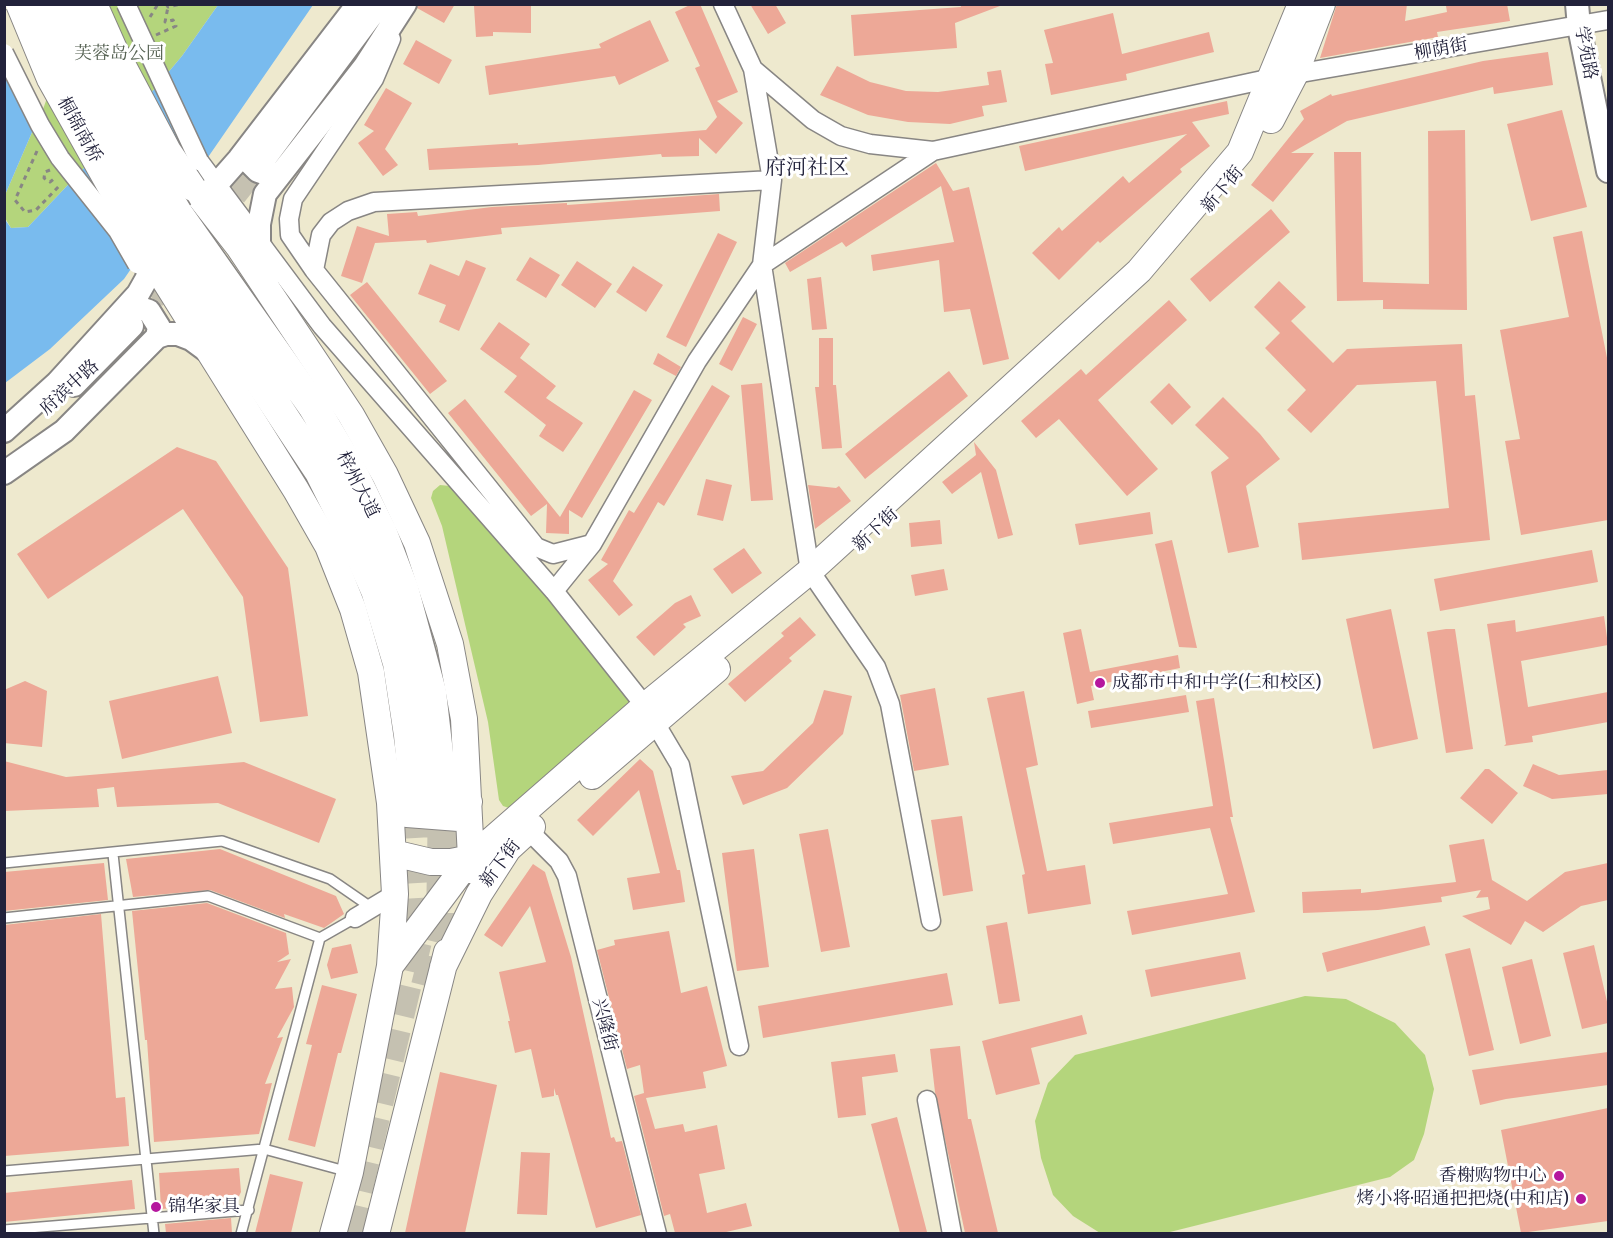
<!DOCTYPE html>
<html>
<head>
<meta charset="utf-8">
<style>
	body { margin:0 }
	#map { position:relative; width:1613px; height:1238px; overflow:hidden; background:#eee9ce; font-family:"Gentium Book Plus",serif }
	canvas { display:block }
	.frame { position:absolute; inset:0; border:6px solid #22223b; pointer-events:none }
</style>
</head>
<body>
<div id="map">
<canvas width="1613" height="1238"></canvas>
<div class="frame"></div>
</div>
<script>
const c = document.querySelector('canvas').getContext('2d');
c.lineJoin = 'round';
function paint(path, color) {
  c.fillStyle = color;
  c.fill(path, 'evenodd');
}
function poly(rows) {
  const path = new Path2D();
  for (const r of rows) {
    path.moveTo(r[0], r[1]);
    for (let i = 2; i < r.length; i += 2) path.lineTo(r[i], r[i + 1]);
  }
  return path;
}
function stroke(path, color, width, dash) {
  c.strokeStyle = color;
  c.lineWidth = width;
  c.lineCap = dash ? 'butt' : 'round';
  c.setLineDash(dash || []);
  c.stroke(path);
}
function label(font, color, halo, rows, align = 'center') {
  c.font = font + ' "Gentium Book Plus","Noto Serif SC",serif';
  c.lineWidth = 6;
  c.setLineDash([]);
  c.textBaseline = 'middle';
  c.strokeStyle = halo;
  c.fillStyle = color;
  for (const [text, x, y, turn = 0] of rows) {
    c.save();
    c.translate(x, y);
    c.rotate((+turn || 0) * Math.PI / 180);
    c.textAlign = isNaN(turn) ? turn : align;
    if (halo) c.strokeText(text, 0, 0);
    c.fillText(text, 0, 0);
    c.restore();
  }
}
paint(poly([
	[89,5,218,5,182,56,119,131,28,227,11,228,5,218,5,195,33,130,50,79],
	[440,485,450,486,458,491,637,703,512,809,503,806,499,800,488,722,442,526,431,498,433,491],
	[1305,996,1346,999,1395,1023,1425,1055,1434,1089,1424,1134,1414,1160,1390,1177,1166,1233,1100,1233,1073,1216,1053,1195,1041,1158,1035,1121,1048,1083,1075,1055]
]), '#b4d57c');
paint(poly([
	[5,5,50,79,33,130,5,195],
	[218,5,313,5,124,279,50,349,5,383,4,218,11,228,28,227,119,131,182,56]
]), '#79bbee');
paint(poly([
	[92,4,53,81,36,129,4,65,5,5]
]), '#eee9ce');
paint(poly([
	[418,4,455,4,444,23,417,8],
	[531,4,531,33,493,32,493,36,476,37,474,6],
	[692,4,700,4,738,92,717,101,743,123,716,154,699,138,699,156,662,157,661,154,538,165,429,170,427,149,518,143,518,145,706,130,717,117,695,68,700,66,675,12],
	[750,4,775,4,786,23,768,34],
	[960,4,1000,6,955,23,957,48,854,56,851,15,961,7],
	[1337,4,1407,4,1405,21,1447,12,1446,6,1507,4,1510,21,1437,32,1438,37,1320,58],
	[1113,13,1122,54,1209,32,1214,52,1126,74,1127,80,1051,95,1045,64,1053,63,1044,30],
	[650,20,669,61,619,85,615,76,489,95,485,66,601,48,599,44],
	[416,40,452,60,439,84,403,64],
	[1548,52,1553,85,1494,94,1493,87,1347,121,1291,153,1314,153,1273,202,1251,185,1304,119,1300,111,1331,94,1332,96,1483,61],
	[837,66,870,82,906,91,938,92,989,85,987,72,1001,70,1007,102,982,106,984,116,950,124,908,122,868,115,820,95],
	[386,88,412,103,385,149,398,165,383,176,358,143,374,131,364,125],
	[1227,101,1229,114,1192,122,1210,146,1180,169,1182,172,1100,243,1098,241,1059,280,1032,253,1059,227,1062,231,1123,176,1129,183,1187,134,1025,171,1019,146],
	[1562,110,1587,207,1531,221,1507,124],
	[1465,130,1467,310,1383,309,1383,300,1337,301,1334,152,1361,152,1363,282,1429,284,1428,131],
	[936,163,953,191,969,187,1009,359,983,365,970,309,944,312,939,260,873,271,871,255,954,242,941,186,846,247,842,242,790,272,785,263],
	[719,194,720,211,501,228,502,234,427,243,426,240,375,243,362,283,341,276,357,226,389,236,387,214,417,212,418,216,492,207,567,203,567,205],
	[1271,209,1290,232,1210,302,1190,279],
	[1582,231,1608,363,1608,520,1521,535,1505,441,1520,439,1500,330,1569,317,1553,237],
	[718,233,737,242,686,347,666,337],
	[530,257,560,275,546,298,516,280],
	[466,260,486,268,459,331,439,322,446,305,418,294,430,264,459,276],
	[577,261,612,284,595,308,561,285],
	[633,266,663,285,646,312,616,292],
	[821,277,827,329,812,330,807,279],
	[1279,281,1306,307,1291,321,1333,363,1347,349,1462,344,1465,396,1475,395,1490,540,1302,560,1298,523,1449,508,1436,381,1357,385,1311,433,1287,410,1306,390,1265,348,1280,333,1254,307],
	[367,282,447,381,430,394,350,295],
	[1169,300,1187,320,1098,400,1158,469,1127,496,1059,419,1036,438,1021,421,1081,369,1086,375],
	[743,317,757,324,732,371,719,364],
	[499,322,530,344,520,358,556,386,546,398,583,423,563,452,539,436,546,425,504,392,517,376,480,349],
	[819,338,833,338,833,385,836,385,842,448,822,449,815,387,819,387],
	[658,353,681,367,676,376,653,364],
	[949,371,968,396,865,479,845,454],
	[762,383,773,500,751,501,741,385],
	[1169,383,1191,407,1172,425,1150,402],
	[712,385,730,396,664,506,658,502,613,581,633,605,619,616,588,580,608,564,601,560,629,510,634,513],
	[634,390,652,400,582,518,569,510,569,534,546,533,547,504,531,516,448,413,465,399,560,517],
	[1223,397,1260,434,1280,459,1246,486,1259,547,1228,553,1211,472,1229,458,1195,425],
	[974,442,996,470,1013,535,998,539,981,472,952,494,942,482,976,455],
	[177,447,216,461,288,568,308,716,260,722,243,597,183,509,48,599,17,554],
	[706,479,732,485,723,521,697,515],
	[808,485,836,488,839,486,851,501,815,529],
	[1150,512,1153,534,1079,545,1075,524],
	[940,520,942,544,911,547,909,523],
	[1172,540,1197,648,1179,647,1155,544],
	[744,548,762,573,732,594,713,569],
	[1592,550,1598,582,1440,611,1434,579],
	[944,569,948,590,915,596,911,575],
	[691,595,701,616,683,624,686,627,654,656,636,637,675,603],
	[1391,609,1418,739,1373,749,1346,619],
	[1604,616,1608,645,1521,661,1528,707,1608,692,1608,722,1532,736,1533,742,1504,746,1506,744,1487,624,1515,620,1516,632],
	[800,617,816,635,789,658,792,661,745,702,728,684,784,636,781,633],
	[1081,629,1090,672,1178,655,1180,668,1091,686,1094,700,1077,704,1063,633],
	[1446,629,1455,629,1473,749,1446,753,1427,632],
	[218,676,232,733,122,759,109,701],
	[25,681,47,691,42,747,4,743,4,690],
	[935,688,949,765,914,771,900,695],
	[824,690,852,696,843,734,787,788,743,805,731,776,763,771,813,723],
	[1024,691,1038,765,1026,768,1047,871,1085,865,1091,904,1028,914,1022,875,1025,874,987,698],
	[1186,695,1189,712,1091,728,1088,711],
	[1214,698,1233,817,1230,817,1255,912,1132,935,1127,911,1228,894,1210,828,1113,844,1109,823,1213,806,1196,701],
	[640,759,653,771,677,870,680,870,685,902,633,910,627,878,660,873,639,790,593,836,577,820],
	[4,761,66,777,244,762,336,799,319,843,218,803,117,807,114,787,97,789,99,807,4,811],
	[1533,764,1559,775,1608,770,1608,794,1552,799,1523,786],
	[1485,769,1489,769,1518,793,1492,824,1460,798],
	[962,816,973,891,943,896,931,820],
	[828,829,850,947,821,952,799,834],
	[1484,839,1492,880,1527,901,1565,872,1608,863,1608,900,1581,906,1543,932,1525,921,1511,945,1462,916,1490,909,1488,897,1476,898,1481,890,1441,897,1442,902,1378,910,1303,913,1302,892,1361,889,1361,893,1456,882,1449,845],
	[220,849,336,896,344,914,324,928,284,914,285,918,210,890,133,897,126,859],
	[754,849,769,967,737,971,722,853],
	[104,863,108,900,4,911,4,872],
	[533,864,545,872,571,957,611,1138,614,1137,616,1142,622,1141,641,1215,596,1228,558,1095,556,1095,554,1088,554,1096,542,1098,531,1049,515,1053,508,1021,510,1021,499,972,546,962,530,906,502,947,484,935],
	[207,903,286,933,289,954,277,962,291,959,275,989,292,987,294,1007,277,1038,283,1037,265,1084,272,1083,259,1134,154,1142,147,1040,145,1040,132,911],
	[101,914,116,1098,125,1097,129,1146,4,1156,4,925],
	[1007,922,1020,1001,999,1004,986,926],
	[1425,926,1430,945,1327,972,1322,953],
	[669,931,681,993,707,986,727,1066,703,1072,706,1088,646,1098,655,1129,683,1124,685,1132,717,1125,725,1169,699,1174,707,1213,746,1203,752,1226,722,1233,675,1233,670,1214,664,1216,634,1096,644,1093,640,1065,627,1069,597,950,615,945,614,940],
	[351,944,358,973,331,979,327,965,332,948],
	[1594,945,1608,1006,1608,1023,1582,1029,1563,953],
	[1470,948,1494,1050,1469,1056,1445,954],
	[1240,952,1246,979,1151,997,1145,970],
	[1532,959,1551,1036,1520,1044,1502,967],
	[947,973,953,1005,763,1038,758,1006],
	[322,985,357,994,341,1053,338,1053,315,1147,288,1140,312,1045,306,1044],
	[1082,1015,1087,1034,1031,1048,1040,1084,996,1095,982,1041],
	[960,1046,968,1119,971,1119,998,1233,965,1233,935,1092,930,1049],
	[1608,1052,1608,1085,1506,1099,1480,1105,1472,1070],
	[895,1054,898,1072,862,1077,866,1115,838,1118,831,1062],
	[440,1072,497,1085,465,1233,405,1233],
	[1608,1108,1608,1221,1521,1233,1501,1130],
	[897,1117,927,1232,920,1233,900,1233,871,1124],
	[521,1152,550,1153,547,1215,517,1214],
	[239,1168,241,1192,235,1204,161,1209,159,1173],
	[270,1174,303,1182,291,1233,255,1233],
	[132,1180,135,1209,4,1222,4,1193],
	[231,1218,232,1233,166,1233,165,1224]
]), '#eda897');
stroke(poly([
	[133,325,266,157]
]), '#c5c1b1', 22, [22, 11]);
stroke(poly([
	[426,986,441,927,443,797],
	[347,1234,422,920,415,799]
]), '#c5c1b1', 30, [30, 15]);
const service = poly([
	[113,854,154,1234],
	[4,863,222,841,330,879,372,908],
	[4,918,208,896,320,938],
	[4,1171,264,1149,349,1172],
	[4,1230,249,1210],
	[241,1234,320,938,355,918]
]);
const minor = poly([
	[723,4,753,69,772,180,762,265,810,571,876,667,890,704,931,921],
	[391,39,374,79,293,199,289,219,290,235,314,270,536,547,553,554,592,544],
	[753,69,813,120,841,136,870,144,933,151,1272,78,1608,20],
	[199,161,322,326,554,591,645,706,680,765,739,1046],
	[314,270,321,235,331,222,348,211,374,202,772,180],
	[554,591,592,544,697,361,762,265,933,151],
	[528,830,559,861,567,876,657,1234],
	[355,918,395,894],
	[927,1100,952,1234]
]);
const tertiary = poly([
	[1577,4,1579,27,1608,171],
	[249,147,249,162,258,171,272,176,280,173],
	[266,157,380,4],
	[202,201,239,159,358,4],
	[268,288,259,242,259,224,265,194,365,66,405,4],
	[125,309,134,306,149,311,159,327,157,337],
	[74,385,132,326],
	[4,431,57,383,138,294,147,278,150,256],
	[4,473,64,431,157,337,166,334,178,334,191,339,210,353]
]);
const secondary = poly([
	[1271,120,1295,74,1322,4],
	[193,188,239,247,351,415,385,475,417,543,450,644,464,719,471,858,468,870],
	[147,252,296,490,328,546,353,609,371,672,390,803,395,894,390,966,350,1172,333,1234],
	[592,776,717,669],
	[390,803,407,814,459,818,469,802],
	[393,853,431,862,451,862,481,856],
	[390,966,471,858,645,706,810,571,1139,271,1240,152,1301,4],
	[443,967,479,894,508,849,532,827],
	[376,1234,447,952]
]);
const trunk = poly([
	[177,213,313,406,350,468,382,533,403,588,431,692,443,797],
	[163,235,320,472,350,532,376,590,398,663,409,735,415,799]
]);
stroke(service, '#888684', 12);
stroke(minor, '#888684', 21);
stroke(tertiary, '#888684', 26);
stroke(secondary, '#888684', 28);
stroke(trunk, '#888684', 33);
stroke(poly([
	[166,4,168,7,181,4],
	[150,17,158,4],
	[156,35,176,26,173,20,165,22,168,7],
	[37,151,15,200,25,212,36,210,61,184],
	[50,170,45,172,44,178,50,182,55,178]
]), '#888684', 3, [4.5, 4.5]);
stroke(service, '#fff', 9);
stroke(minor, '#fff', 18);
stroke(tertiary, '#fff', 22);
stroke(secondary, '#fff', 26);
stroke(trunk, '#fff', 30);
const minorBridge = poly([
	[126,4,199,161],
	[4,53,40,125,60,158,118,231,137,264]
]);
const secondaryBridge = poly([
	[19,4,50,79,147,252],
	[94,4,114,49,168,151,193,188]
]);
const trunkBridge = poly([
	[40,4,67,67,126,178,163,235],
	[67,4,88,51,144,157,177,213]
]);
stroke(minorBridge, '#888684', 21, []);
stroke(secondaryBridge, '#888684', 28, []);
stroke(trunkBridge, '#888684', 33, []);
stroke(minorBridge, '#fff', 18);
stroke(secondaryBridge, '#fff', 26);
stroke(trunkBridge, '#fff', 30);
for (const [x, y, r, color] of [
	[1100,683,6,"#b5179e"],
	[1559,1176,6,"#b5179e"],
	[1581,1199,6,"#b5179e"],
	[156,1207,6,"#b5179e"]
]) {
  const dot = new Path2D();
  dot.arc(x, y, r, 0, 2 * Math.PI);
  c.fillStyle = color;
  c.fill(dot);
  stroke(dot, '#fff', 2);
}
label('18px', '#22223b', '#fff', [
	["柳荫街",1441,50,-10],
	["学苑路",1585,53,79],
	["桐锦南桥",79,130,61],
	["新下街",1223,190,-50],
	["府滨中路",70,388,-42],
	["梓州大道",357,485,63],
	["新下街",876,530,-43],
	["新下街",501,864,-53],
	["兴隆街",604,1025,76]
]);
label('18px', '#556152', '#fff', [
	["芙蓉岛公园",119,54]
]);
label('18px', '#22223b', '#fff', [
	["成都市中和中学(仁和校区)",1112,683],
	["香榭购物中心",1547,1176,"right"],
	["烤小将·昭通把把烧(中和店)",1569,1199,"right"],
	["锦华家具",168,1207]
], 'left');
label('21px', '#22223b', '#fff', [
	["府河社区",807,169]
]);
</script>
</body>
</html>
